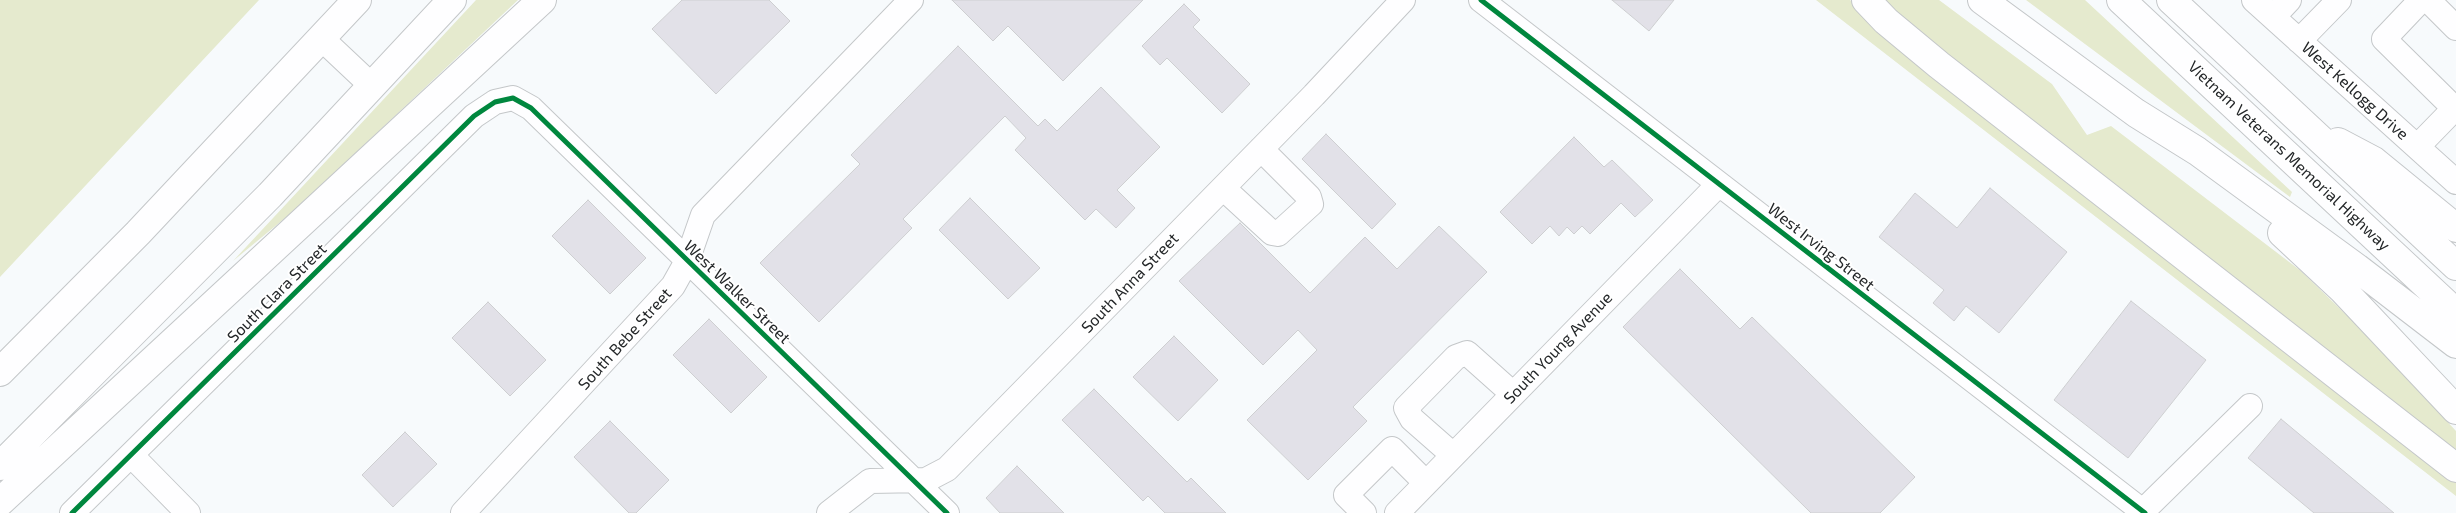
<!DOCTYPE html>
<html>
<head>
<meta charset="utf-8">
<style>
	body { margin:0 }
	canvas { display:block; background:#f7fafc }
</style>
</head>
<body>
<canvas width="2456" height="513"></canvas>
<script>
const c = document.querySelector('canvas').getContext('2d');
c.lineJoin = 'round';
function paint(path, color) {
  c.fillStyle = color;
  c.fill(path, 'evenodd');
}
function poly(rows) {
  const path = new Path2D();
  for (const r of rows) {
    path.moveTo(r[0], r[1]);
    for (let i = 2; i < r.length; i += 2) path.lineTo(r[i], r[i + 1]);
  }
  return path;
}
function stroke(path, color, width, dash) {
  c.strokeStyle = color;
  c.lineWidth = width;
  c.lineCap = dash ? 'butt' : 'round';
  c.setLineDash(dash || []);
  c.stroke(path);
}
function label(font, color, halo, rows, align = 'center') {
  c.font = font + ' "Exo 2",sans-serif';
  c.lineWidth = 4;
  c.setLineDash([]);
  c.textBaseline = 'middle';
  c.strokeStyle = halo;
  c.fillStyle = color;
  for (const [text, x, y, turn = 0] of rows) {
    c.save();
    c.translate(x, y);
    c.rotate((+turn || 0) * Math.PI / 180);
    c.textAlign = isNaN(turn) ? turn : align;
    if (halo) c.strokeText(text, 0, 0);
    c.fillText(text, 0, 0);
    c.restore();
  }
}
paint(poly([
	[0,0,259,0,0,277],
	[476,0,518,0,296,209,233,261],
	[1816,0,1850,0,2030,149,2456,483,2456,496],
	[1882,0,1939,0,2052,84,2087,135,2111,126,2301,271,2364,332,2456,431,2456,454,1968,74],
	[2026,0,2085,0,2292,192,2290,197]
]), '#e5eace');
const building = poly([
	[682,0,769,0,790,21,716,94,652,29,682,0],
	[952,0,1143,0,1063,81,1008,26,993,41,952,0],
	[1612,0,1674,0,1649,31,1612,0],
	[1184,4,1200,20,1193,27,1250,84,1222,113,1167,58,1160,65,1142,46,1184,4],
	[958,46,1038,126,1045,119,1057,131,1101,87,1160,147,1117,190,1135,208,1116,228,1096,209,1085,220,1015,150,1026,138,1005,116,903,219,912,228,819,322,760,263,860,164,851,155,958,46],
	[1326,134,1396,204,1372,229,1302,159,1326,134],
	[1574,137,1604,167,1612,160,1653,200,1635,217,1621,203,1590,234,1582,226,1574,234,1567,227,1559,236,1550,226,1532,244,1500,212,1574,137],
	[1990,188,2067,252,1999,333,1966,306,1954,321,1933,303,1944,290,1879,237,1915,193,1957,228,1990,188],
	[970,198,1040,268,1008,299,939,230,970,198],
	[588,200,646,258,610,294,552,236,588,200],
	[1240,223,1310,293,1365,237,1397,269,1439,226,1487,272,1353,407,1367,421,1308,480,1247,420,1317,350,1298,330,1263,365,1179,281,1240,223],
	[1680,269,1740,329,1752,317,1915,477,1880,513,1811,513,1623,327,1680,269],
	[2131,301,2206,360,2128,458,2054,400,2131,301],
	[488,302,546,360,510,396,452,338,488,302],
	[709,319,767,377,731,413,673,355,709,319],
	[1174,336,1218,380,1178,421,1133,377,1174,336],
	[1094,389,1187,482,1191,478,1226,513,1165,513,1148,496,1143,501,1062,420,1094,389],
	[2281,419,2394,513,2314,513,2248,458,2281,419],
	[610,421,669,480,636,513,629,513,574,457,610,421],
	[405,432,437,464,393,507,362,475,405,432],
	[1017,466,1064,513,1000,513,986,498,1017,466]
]);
paint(building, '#e2e1e8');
stroke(building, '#cecfd1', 1);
const minor = poly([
	[1481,0,2145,513],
	[2254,0,2456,182],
	[2421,0,2384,39,2456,110],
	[2428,0,2456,28],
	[2273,17,2289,0],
	[321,38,372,86],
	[2299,41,2339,0],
	[2417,147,2456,107],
	[1223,188,1272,233,1278,234,1311,204,1309,197,1261,149],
	[131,455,188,513],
	[1453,455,1412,419,1406,408,1456,357,1467,353,1513,394],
	[2143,511,2250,406],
	[72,513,474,116,495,102,513,98,531,108,947,513],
	[463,513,673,286,687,261,703,215,911,0],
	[829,513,870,481,926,480,947,469,1314,95,1403,0],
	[1364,513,1346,495,1392,449,1426,483],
	[1397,513,1719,184]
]);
const highway = poly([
	[1866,0,1886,21,1939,65,2456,468],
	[1982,0,2136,113,2197,151,2357,268,2456,344],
	[2121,0,2456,313],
	[2171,0,2456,266],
	[2338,142,2374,161,2456,228],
	[2282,233,2342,289,2456,410],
	[0,372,138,233,357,0],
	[0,466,270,195,452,0],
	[0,502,542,0]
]);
stroke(minor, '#c4c7c9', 26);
stroke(highway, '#c4c7c9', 30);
stroke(minor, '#fefeff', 24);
stroke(highway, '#fefeff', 28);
stroke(poly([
	[1481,0,2145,513],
	[72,513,474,116,495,102,513,98,531,108,947,513]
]), '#00873e', 5);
label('16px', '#242729', '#fff', [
	["West Kellogg Drive",2355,91,42],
	["Vietnam Veterans Memorial Highway",2289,156,43],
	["West Irving Street",1821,247,38],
	["South Anna Street",1130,283,-46],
	["West Walker Street",737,292,44],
	["South Clara Street",277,293,-45],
	["South Bebe Street",625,339,-48],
	["South Young Avenue",1558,348,-46]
]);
</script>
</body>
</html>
